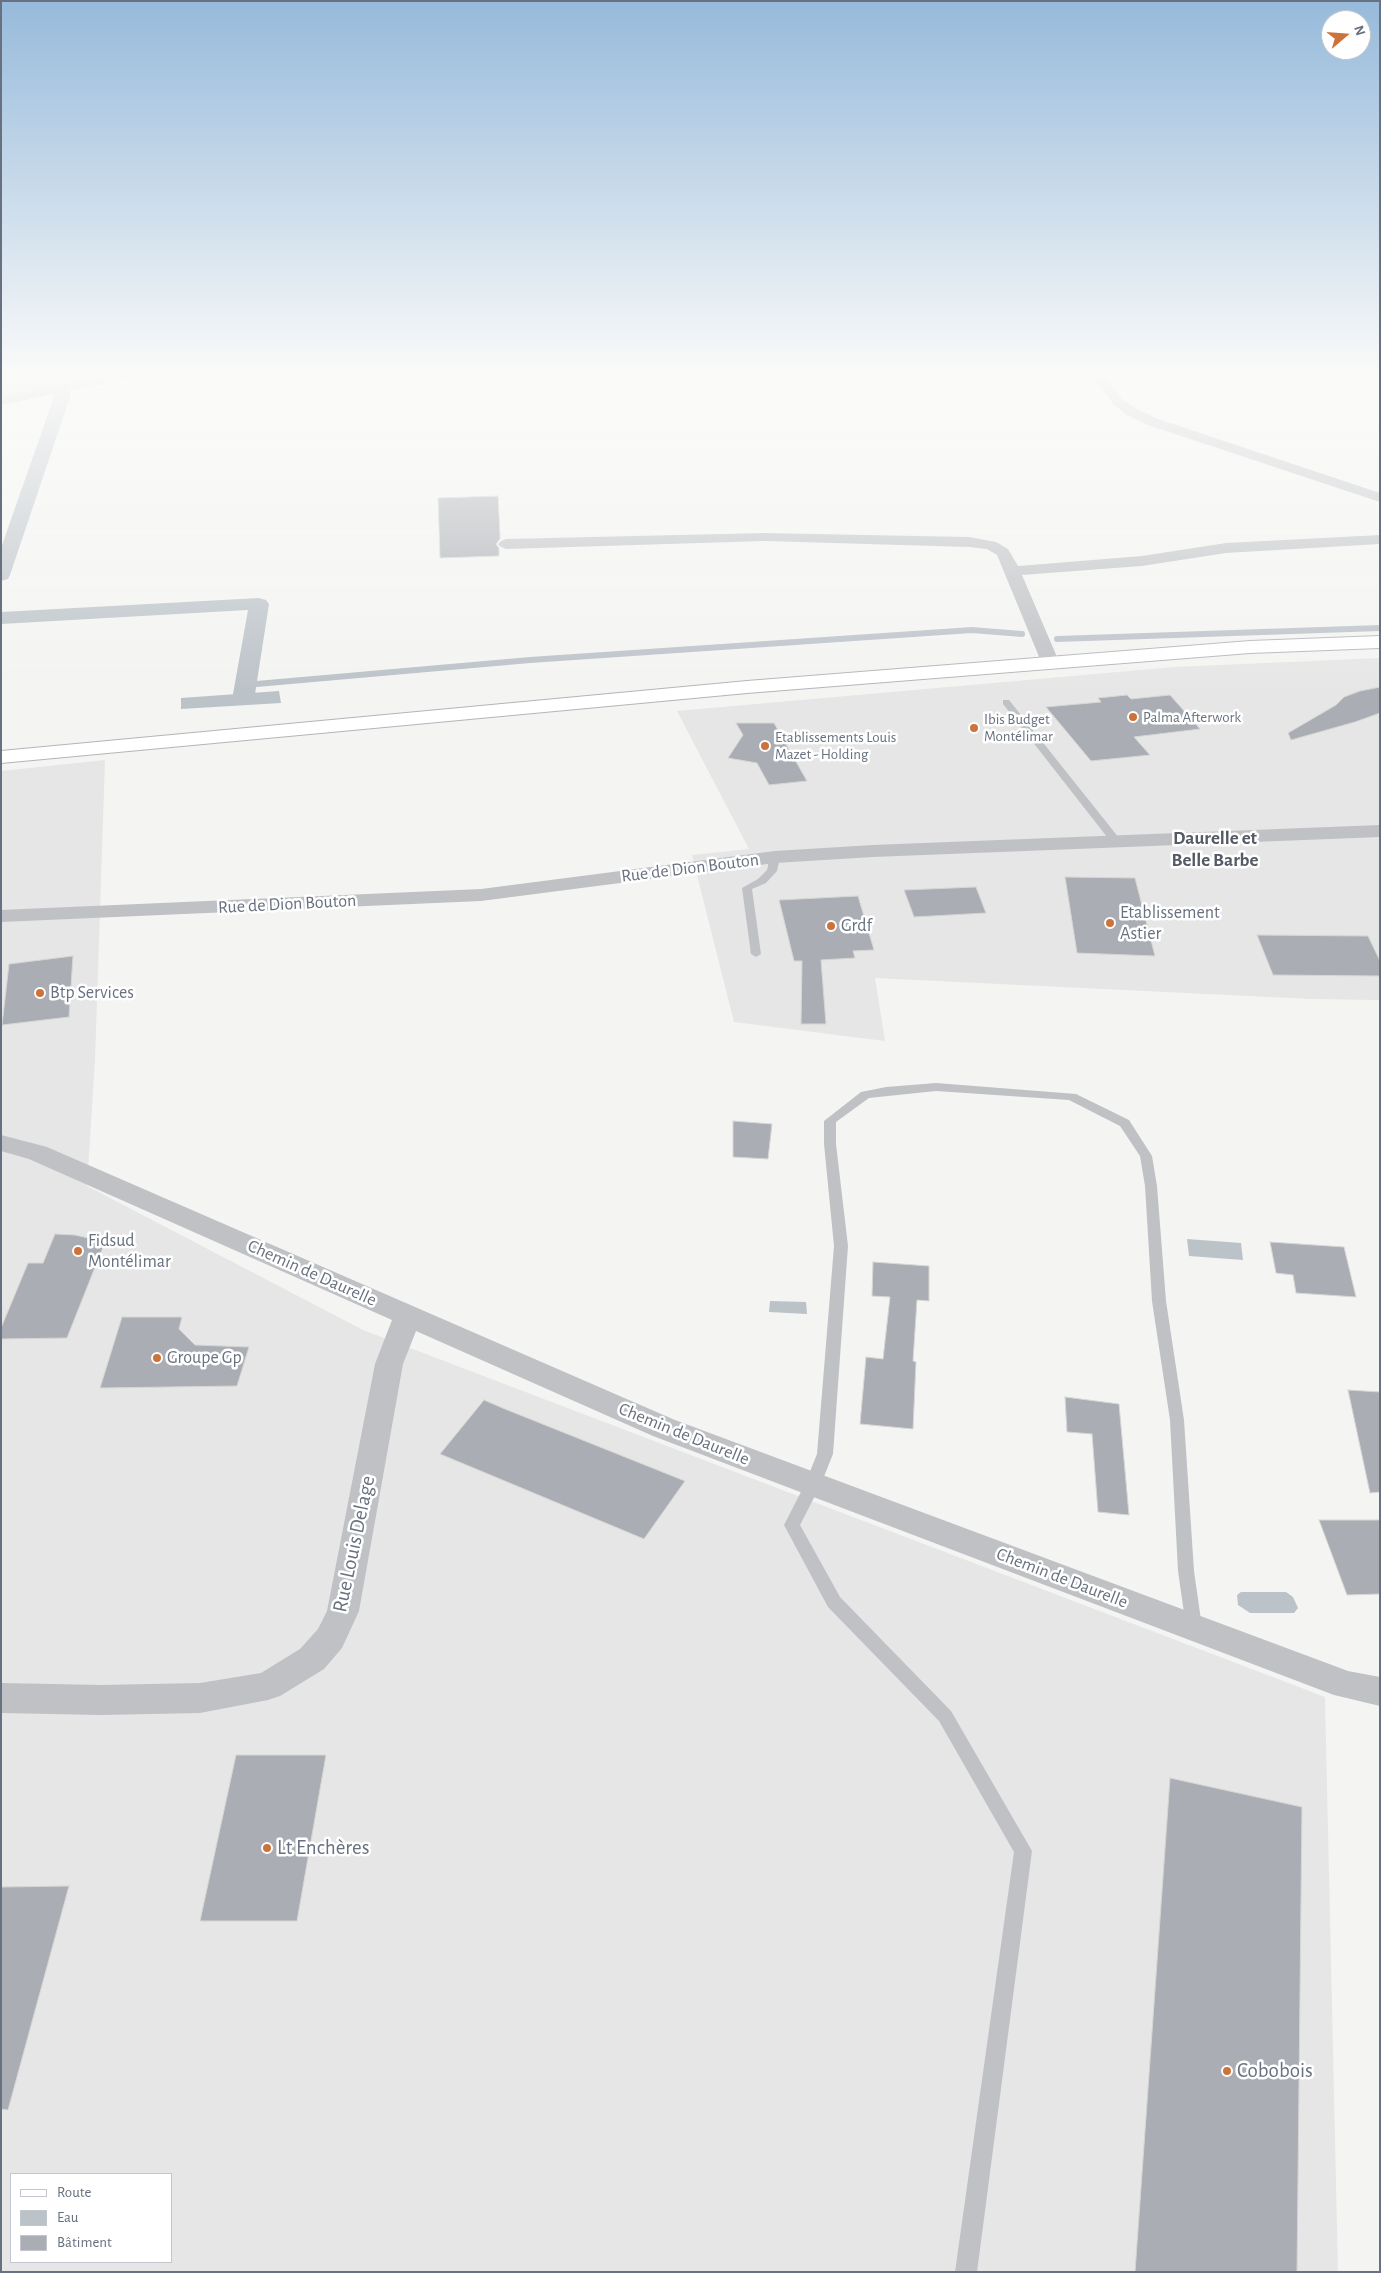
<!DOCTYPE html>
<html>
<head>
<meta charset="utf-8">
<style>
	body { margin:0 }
	#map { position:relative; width:1381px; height:2273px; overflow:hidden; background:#f4f5f2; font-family:"Alegreya Sans",sans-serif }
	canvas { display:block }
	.frame { position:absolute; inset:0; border:2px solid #68717f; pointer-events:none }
	.legend { position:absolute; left:10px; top:2173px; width:162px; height:90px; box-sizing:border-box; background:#fff; border:1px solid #c3c6cc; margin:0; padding:6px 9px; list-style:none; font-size:15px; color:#68717f }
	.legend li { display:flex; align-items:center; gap:10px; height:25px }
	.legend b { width:25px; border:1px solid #c3c6cc }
	.north { position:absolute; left:1321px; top:10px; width:50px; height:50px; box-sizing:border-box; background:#fff; border:1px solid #c3c6cc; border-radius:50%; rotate:72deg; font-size:14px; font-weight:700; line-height:20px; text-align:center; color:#68717f }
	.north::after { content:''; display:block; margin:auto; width:18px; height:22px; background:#cb733b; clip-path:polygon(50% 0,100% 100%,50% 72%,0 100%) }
</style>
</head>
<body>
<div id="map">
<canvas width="1381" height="2273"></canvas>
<div class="frame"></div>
<ul class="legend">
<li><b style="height:6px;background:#fff"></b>Route</li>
<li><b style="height:14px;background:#bbc2c8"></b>Eau</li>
<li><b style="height:14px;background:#aaaeb4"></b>Bâtiment</li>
</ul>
<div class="north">N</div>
</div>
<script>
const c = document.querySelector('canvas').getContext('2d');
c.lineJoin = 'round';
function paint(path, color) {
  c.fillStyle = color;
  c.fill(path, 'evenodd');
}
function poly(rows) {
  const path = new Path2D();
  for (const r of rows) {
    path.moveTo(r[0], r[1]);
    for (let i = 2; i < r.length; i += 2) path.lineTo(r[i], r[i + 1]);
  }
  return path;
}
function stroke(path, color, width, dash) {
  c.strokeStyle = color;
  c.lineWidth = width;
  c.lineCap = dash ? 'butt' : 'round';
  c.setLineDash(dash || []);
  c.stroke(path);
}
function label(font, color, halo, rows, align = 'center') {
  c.font = font + ' "Alegreya Sans",sans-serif';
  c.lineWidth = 5;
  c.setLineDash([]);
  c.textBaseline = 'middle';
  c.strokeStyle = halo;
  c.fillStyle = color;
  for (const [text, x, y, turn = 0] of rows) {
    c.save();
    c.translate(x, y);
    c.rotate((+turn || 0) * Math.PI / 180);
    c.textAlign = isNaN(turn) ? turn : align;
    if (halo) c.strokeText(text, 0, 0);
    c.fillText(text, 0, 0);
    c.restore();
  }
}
paint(poly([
	[1380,658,1380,1000,1312,999,875,978,885,1041,734,1022,692,855,749,849,677,711,1174,667],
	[105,760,95,1060,87,1186,363,1330,1325,1697,1338,2272,1,2272,1,771],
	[11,2174,171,2174,171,2262,11,2262]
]), '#e5e6e5');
paint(poly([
	[1,375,100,375,1,397]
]), '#d5dbd4');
paint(poly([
	[279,691,281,703,181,709,181,698],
	[1187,1239,1241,1243,1243,1260,1189,1256],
	[770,1301,806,1302,807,1314,769,1312],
	[1241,1592,1286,1592,1293,1597,1298,1608,1294,1613,1250,1613,1238,1605,1237,1595]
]), '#bbc2c8');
stroke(poly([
	[1057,639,1380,628],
	[245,685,530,660,972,630,1022,634]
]), '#bbc2c8', 6);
paint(poly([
	[63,389,68,391,71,394,10,575,8,579,1,581,1,548,55,394,58,391,63,389],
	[259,598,266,600,269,604,255,694,251,698,244,700,237,698,233,694,248,610,1,624,1,612,259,598]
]), '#bbc2c8');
const building = poly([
	[498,496,500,534,500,539,496,544,499,548,499,556,440,558,438,498,498,496],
	[1380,687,1380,713,1355,722,1291,740,1288,733,1336,705,1344,697,1360,691,1380,687],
	[1127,695,1131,699,1170,695,1200,729,1134,737,1150,755,1091,761,1046,707,1101,702,1098,698,1127,695],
	[736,723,774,723,807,781,769,785,757,763,728,758,743,735,736,723],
	[1065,877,1135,878,1155,956,1077,953,1065,877],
	[976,887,986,913,914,917,904,890,976,887],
	[858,896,874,950,853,951,855,958,821,960,826,1024,801,1024,802,961,794,961,779,900,858,896],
	[1257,935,1368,936,1380,961,1380,976,1273,975,1257,935],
	[73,956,69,1017,2,1025,9,964,73,956],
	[733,1121,772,1124,768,1159,733,1157,733,1121],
	[55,1234,75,1235,105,1242,67,1338,1,1339,1,1328,28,1263,43,1263,55,1234],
	[1270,1242,1344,1247,1356,1297,1296,1293,1293,1275,1276,1273,1270,1242],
	[873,1262,929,1266,929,1301,917,1300,913,1361,916,1362,913,1429,860,1424,866,1357,883,1359,890,1297,872,1296,873,1262],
	[122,1317,182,1317,179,1329,195,1345,249,1347,237,1386,100,1388,122,1317],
	[1348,1390,1380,1392,1380,1492,1370,1493,1348,1390],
	[1065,1397,1119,1404,1129,1515,1098,1512,1092,1434,1067,1432,1065,1397],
	[484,1400,505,1409,685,1481,644,1539,440,1454,484,1400],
	[1319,1520,1380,1520,1380,1594,1347,1595,1319,1520],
	[236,1755,326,1755,297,1921,200,1921,236,1755],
	[1170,1778,1302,1807,1297,2272,1135,2272,1170,1778],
	[69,1886,8,2110,1,2109,1,1887,69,1886]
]);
paint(building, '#aaaeb4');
stroke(building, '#d6d6d4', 1);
const primary = poly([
	[1380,636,1380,648,1250,653,747,693,1,763,1,751,747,681,1250,641,1380,636]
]);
stroke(primary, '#b2b5b9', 2);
paint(poly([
	[1003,700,1009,700,1119,838,1119,842,1111,842,1003,704,1003,700],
	[775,854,780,857,777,871,766,883,752,889,761,954,756,957,751,954,742,888,758,879,767,870,770,857,775,854],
	[936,1083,1076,1094,1129,1120,1152,1156,1157,1186,1166,1301,1184,1420,1194,1571,1202,1627,1200,1632,1194,1634,1188,1632,1186,1627,1178,1571,1170,1420,1152,1301,1145,1186,1140,1156,1120,1126,1069,1100,936,1091,869,1098,836,1122,836,1144,848,1246,833,1454,821,1484,800,1525,840,1597,951,1711,1032,1851,977,2272,955,2272,1014,1852,939,1721,828,1607,784,1525,805,1484,817,1454,834,1246,824,1144,824,1121,861,1092,886,1087,936,1083]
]), '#bfc1c5');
paint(poly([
	[109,375,133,375,127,379,1,405,1,397,109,375],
	[1091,375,1103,375,1122,399,1137,409,1158,419,1380,493,1380,502,1148,425,1127,415,1114,405,1091,375],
	[765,533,969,537,996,542,1008,549,1018,566,1142,556,1226,543,1380,535,1380,544,1226,553,1142,566,1022,575,1060,664,1057,668,1051,669,1045,668,1042,664,997,555,987,549,969,547,765,541,506,549,501,547,498,544,501,541,506,539,765,533],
	[1380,825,1380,837,873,857,775,863,481,901,1,922,1,910,481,889,775,851,873,845,1380,825],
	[1,1135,47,1147,675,1420,1348,1671,1380,1677,1380,1706,1334,1695,653,1436,416,1331,403,1364,359,1611,342,1648,324,1669,280,1696,268,1700,200,1713,101,1715,1,1713,1,1683,101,1685,200,1683,261,1673,300,1649,318,1629,327,1611,375,1364,392,1320,29,1159,1,1151,1,1135]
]), '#bfc1c5');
paint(primary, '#fff');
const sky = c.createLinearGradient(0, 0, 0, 693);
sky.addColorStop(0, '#96badb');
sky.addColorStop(0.54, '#fafaf9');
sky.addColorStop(1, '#fafaf900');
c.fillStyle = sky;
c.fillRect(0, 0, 1381, 693);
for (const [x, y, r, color] of [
	[1133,717,5,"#cb733b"],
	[974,728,5,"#cb733b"],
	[765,746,5,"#cb733b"],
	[1110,923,5,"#cb733b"],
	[831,926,5,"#cb733b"],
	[40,993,5,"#cb733b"],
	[78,1251,5,"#cb733b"],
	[157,1358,5,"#cb733b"],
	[267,1848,5,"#cb733b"],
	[1227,2071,5,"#cb733b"]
]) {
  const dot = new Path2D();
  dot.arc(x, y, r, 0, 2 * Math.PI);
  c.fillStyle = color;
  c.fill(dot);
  stroke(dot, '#fff', 2);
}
label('15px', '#68717f', '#fff', [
	["Palma Afterwork",1143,717],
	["Ibis Budget",984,719],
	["Montélimar",984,736],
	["Etablissements Louis",775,737],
	["Mazet - Holding",775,754]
], 'left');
label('18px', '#68717f', '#fff', [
	["Rue de Dion Bouton",690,868,-7],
	["Rue de Dion Bouton",287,904,-3],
	["Chemin de Daurelle",312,1273,24],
	["Chemin de Daurelle",684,1434,22],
	["Chemin de Daurelle",1062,1578,21]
]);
label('18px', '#68717f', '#fff', [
	["Etablissement",1120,913],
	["Astier",1120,934],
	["Grdf",841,926],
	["Btp Services",50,993],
	["Fidsud",88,1241],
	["Montélimar",88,1262],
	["Groupe Gp",167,1358]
], 'left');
label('bold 19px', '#555b65', '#fff', [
	["Daurelle et",1215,838],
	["Belle Barbe",1215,860]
]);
label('21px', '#68717f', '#fff', [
	["Rue Louis Delage",354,1544,-78]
]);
label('21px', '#68717f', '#fff', [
	["Lt Enchères",277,1848],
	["Cobobois",1237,2071]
], 'left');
</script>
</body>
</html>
